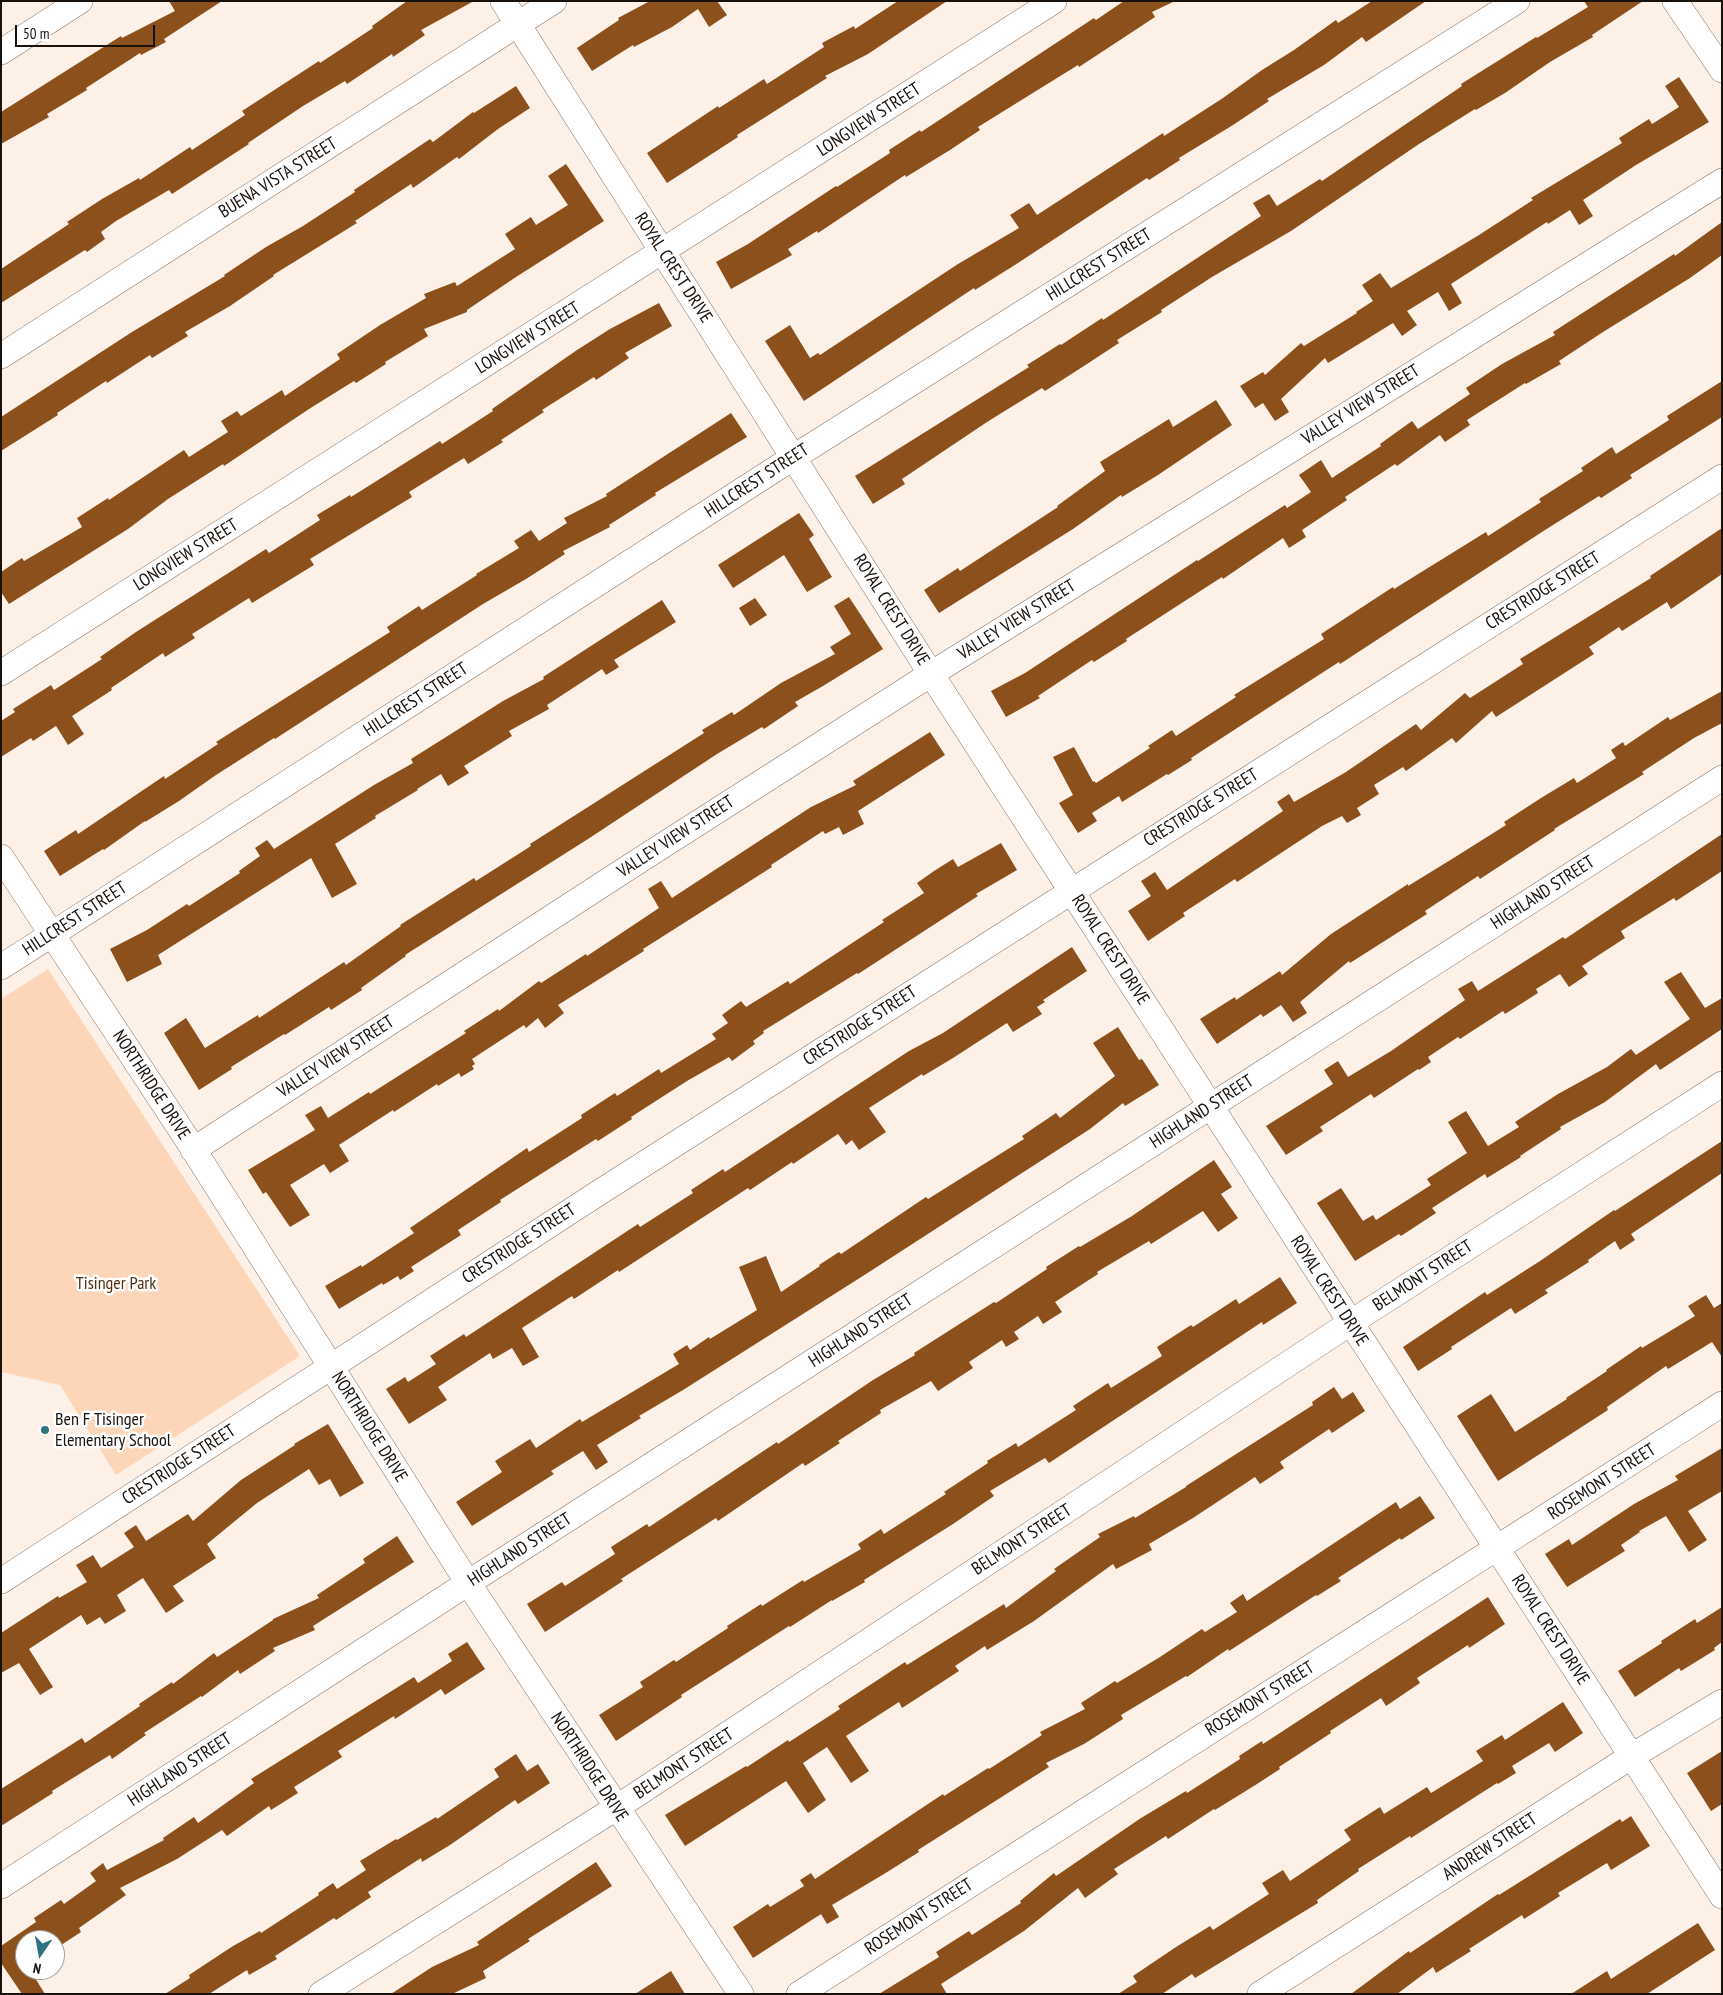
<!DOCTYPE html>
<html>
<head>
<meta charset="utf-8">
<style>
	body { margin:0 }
	#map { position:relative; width:1723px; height:1995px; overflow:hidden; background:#fdf0e7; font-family:"PT Sans Narrow",sans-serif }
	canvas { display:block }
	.frame { position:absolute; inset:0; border:2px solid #18110c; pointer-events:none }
	.north { position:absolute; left:15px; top:1930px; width:50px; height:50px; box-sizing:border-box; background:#fff; border:1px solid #a3a09e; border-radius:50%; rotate:192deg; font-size:14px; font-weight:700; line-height:20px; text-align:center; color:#18110c }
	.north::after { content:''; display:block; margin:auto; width:18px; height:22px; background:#2b737d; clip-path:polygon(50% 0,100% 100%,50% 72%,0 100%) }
	.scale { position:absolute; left:15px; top:25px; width:140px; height:22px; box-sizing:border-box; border:2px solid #18110c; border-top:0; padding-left:6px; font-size:15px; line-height:18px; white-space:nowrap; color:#18110c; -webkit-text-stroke:4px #fff; paint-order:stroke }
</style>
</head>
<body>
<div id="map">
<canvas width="1723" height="1995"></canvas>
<div class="frame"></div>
<div class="north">N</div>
<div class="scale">50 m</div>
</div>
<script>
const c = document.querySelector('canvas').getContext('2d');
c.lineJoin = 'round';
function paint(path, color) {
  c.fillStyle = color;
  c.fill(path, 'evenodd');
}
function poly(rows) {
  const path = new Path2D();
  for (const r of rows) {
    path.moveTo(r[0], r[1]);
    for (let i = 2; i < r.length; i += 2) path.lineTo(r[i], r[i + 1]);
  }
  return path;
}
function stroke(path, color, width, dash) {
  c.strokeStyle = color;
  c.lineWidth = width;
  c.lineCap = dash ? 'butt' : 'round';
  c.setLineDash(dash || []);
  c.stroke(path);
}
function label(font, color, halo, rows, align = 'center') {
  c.font = font + ' "PT Sans Narrow",sans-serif';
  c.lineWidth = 5;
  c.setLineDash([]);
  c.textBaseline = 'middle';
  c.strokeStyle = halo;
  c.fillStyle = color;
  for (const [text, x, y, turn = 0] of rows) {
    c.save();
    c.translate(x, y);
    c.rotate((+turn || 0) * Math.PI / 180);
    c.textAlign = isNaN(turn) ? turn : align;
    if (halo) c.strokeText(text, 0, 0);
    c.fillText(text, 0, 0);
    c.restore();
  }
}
paint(poly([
	[48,969,300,1356,116,1475,60,1385,1,1372,1,999]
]), '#fdd5b8');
paint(poly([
	[169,1,222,1,164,39,166,42,141,55,140,53,86,88,87,90,47,114,49,117,1,144,1,112,121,36,122,38,175,11],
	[407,1,474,1,421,30,425,35,393,57,392,54,347,84,345,81,303,106,248,143,249,144,172,194,169,190,116,221,101,232,105,239,87,252,85,250,1,303,1,269,69,224,67,222,102,199,139,178,140,180,190,147,192,150,245,115,242,111,319,61,320,63,373,28,372,26],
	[650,1,717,1,727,15,709,27,698,9,672,27,634,47,633,45,592,71,577,48,619,20,618,18],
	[898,1,947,1,868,54,825,76,827,78,737,135,738,137,667,183,647,153,718,106,719,108,764,79,767,84,824,47,822,43,854,26,855,29],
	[1124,1,1175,1,1152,12,1155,17,1079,67,1078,65,978,127,980,130,950,150,906,177,905,175,818,233,817,231,788,249,792,255,731,289,716,262,748,244,836,186,837,187,890,153,889,150,920,130,921,132,1094,18,1096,20],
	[1372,1,1426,1,1366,42,1362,37,1324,65,1267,99,1269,101,1233,125,1179,158,1180,160,1149,180,1147,178,1018,263,975,290,974,288,804,401,765,341,790,325,810,358,818,353,820,355,958,264,1019,228,1010,215,1029,203,1037,215,1163,133,1164,136,1223,98,1262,70,1294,50,1336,20,1338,23],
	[1584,1,1643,1,1592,35,1593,37,1550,62,1505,93,1476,110,1475,109,1419,144,1291,231,1212,277,1161,310,1162,312,1117,340,1119,343,1087,364,1045,391,1042,388,987,422,902,479,905,484,873,504,855,476,1029,367,1027,365,1060,344,1061,345,1102,318,1103,320,1261,216,1253,203,1269,194,1277,206,1320,179,1322,181,1462,86,1461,84,1536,37,1537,38,1588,7],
	[1679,77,1709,122,1636,165,1583,200,1593,216,1579,225,1570,210,1548,224,1547,222,1451,284,1462,303,1449,311,1438,292,1407,311,1417,325,1402,336,1393,323,1328,363,1325,358,1281,399,1289,412,1275,421,1263,403,1255,408,1240,386,1263,372,1265,375,1301,343,1304,346,1357,313,1356,312,1373,301,1362,285,1380,273,1391,288,1479,235,1533,200,1531,198,1622,143,1619,138,1649,119,1652,124,1679,107,1665,86],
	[516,86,530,108,498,129,459,159,457,157,413,188,411,184,355,221,357,223,273,275,274,276,230,306,185,332,188,336,152,358,150,355,107,383,106,381,57,413,58,415,1,451,1,417,132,332,225,276,224,275,266,247,303,226,355,192,354,190,430,139,433,142,473,112,474,113],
	[566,164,604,221,516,277,467,310,467,312,424,329,428,336,385,362,386,364,356,383,354,381,309,409,224,466,223,464,168,499,128,529,9,604,1,592,1,572,22,558,24,561,82,527,77,518,108,498,109,500,184,450,189,457,228,432,221,421,237,411,241,416,282,390,285,396,340,359,337,354,380,325,426,298,424,294,455,282,457,286,515,249,505,234,531,217,536,225,568,205,548,176],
	[1722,222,1722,255,1690,278,1603,332,1559,361,1561,364,1526,384,1525,383,1467,420,1470,425,1445,442,1440,435,1397,466,1395,464,1345,497,1347,500,1302,530,1306,537,1289,548,1283,538,1223,579,1222,577,1126,639,1127,641,1094,662,1092,660,1038,696,1040,698,1006,717,991,691,1025,673,1197,560,1198,561,1285,505,1287,508,1311,492,1299,475,1321,460,1332,478,1381,446,1380,444,1412,421,1418,429,1470,394,1466,388,1502,364,1555,335,1553,332,1674,254,1675,256],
	[659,303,672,326,625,353,629,358,596,380,594,377,542,410,544,412,501,440,503,442,468,464,464,458,409,492,412,497,310,559,314,565,252,603,249,598,192,634,195,638,165,657,163,653,111,688,112,690,72,716,84,734,68,745,56,726,33,741,31,738,1,757,1,721,15,712,13,709,51,685,54,690,102,659,100,657,136,632,266,549,269,553,320,520,317,515,350,495,351,497,440,441,442,444,493,411,492,409,577,350,610,329],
	[1722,381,1722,417,1630,475,1632,478,1601,498,1599,496,1545,530,1340,664,1339,662,1294,691,1191,758,1192,760,1168,775,1167,774,1122,802,1119,796,1092,813,1097,821,1078,833,1059,803,1073,795,1053,757,1074,747,1093,782,1094,781,1096,783,1150,748,1148,746,1172,730,1176,736,1236,697,1234,695,1324,639,1321,634,1393,587,1394,589,1486,532,1488,536,1541,502,1539,499,1583,471,1581,468,1612,447,1616,454,1669,420,1667,416],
	[1216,400,1232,425,1158,475,1122,497,1121,495,1073,529,939,613,924,590,958,568,960,571,1058,507,1057,506,1105,471,1100,462,1169,419,1173,427],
	[731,413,747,437,655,493,656,495,609,525,610,527,563,551,565,554,526,579,483,604,275,739,274,738,216,775,179,801,145,822,145,821,104,850,103,849,60,876,44,851,76,830,78,834,164,776,165,779,218,744,216,742,390,632,387,627,419,606,422,610,477,575,476,574,519,548,514,541,531,530,539,541,567,523,564,518,607,496,606,494],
	[799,513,814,535,809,539,832,577,807,592,784,555,733,588,718,565],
	[1722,528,1722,574,1671,609,1667,602,1622,631,1619,627,1589,647,1594,654,1496,717,1492,711,1456,743,1452,738,1406,771,1403,767,1374,785,1379,794,1357,808,1361,815,1347,823,1342,816,1322,826,1237,882,1235,879,1183,913,1185,916,1148,941,1128,911,1151,896,1141,881,1155,872,1167,890,1283,811,1277,802,1289,794,1294,802,1346,772,1416,724,1421,730,1465,693,1470,698,1523,664,1520,659,1651,578,1650,576],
	[849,597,883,649,823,686,795,702,798,706,764,729,762,727,717,754,588,839,405,955,406,956,361,988,362,990,331,1010,329,1007,285,1035,284,1034,231,1067,232,1069,199,1090,164,1033,186,1018,205,1048,258,1015,259,1018,344,962,346,965,401,926,400,925,474,878,476,881,531,846,530,844,704,733,702,730,732,712,734,715,781,683,835,654,830,647,851,634,834,606],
	[755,598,767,615,750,626,739,608],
	[662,600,676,622,614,660,619,667,606,675,602,669,547,705,549,709,509,731,512,736,464,766,469,773,448,786,441,774,417,789,418,790,375,816,376,818,335,844,357,884,332,898,311,858,158,955,162,964,127,982,110,949,147,930,187,904,189,906,240,873,239,871,260,856,255,848,267,840,274,849,374,785,413,763,411,759,446,737,503,701,544,679,543,677],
	[1722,691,1722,723,1694,738,1642,772,1644,774,1554,829,1555,830,1480,879,1478,876,1425,911,1427,914,1350,963,1349,961,1300,1002,1307,1013,1293,1022,1281,1005,1263,1017,1261,1014,1217,1044,1200,1019,1235,997,1236,1000,1280,971,1282,975,1331,934,1408,884,1408,886,1452,859,1506,825,1504,822,1541,798,1574,778,1577,783,1616,758,1611,750,1623,742,1625,746,1668,717,1670,720],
	[930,732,945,755,858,811,864,824,843,835,839,827,825,834,823,831,771,865,772,867,643,949,644,951,558,1005,564,1013,545,1028,538,1018,526,1028,524,1025,472,1059,475,1064,472,1066,474,1069,461,1077,459,1073,438,1086,437,1084,394,1112,393,1110,339,1145,349,1161,330,1173,324,1164,290,1185,310,1215,290,1227,266,1192,263,1194,248,1170,315,1130,305,1115,321,1106,328,1118,369,1092,370,1094,466,1033,464,1031,498,1009,499,1011,539,981,541,983,586,954,587,956,659,908,648,889,661,881,672,898,811,807,856,785,853,781],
	[1722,834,1722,871,1676,901,1674,898,1621,931,1625,938,1582,966,1588,974,1569,987,1560,974,1536,989,1538,993,1505,1014,1503,1011,1460,1039,1458,1037,1428,1057,1431,1062,1419,1070,1418,1069,1374,1098,1371,1094,1320,1127,1323,1131,1286,1155,1266,1126,1333,1084,1324,1070,1338,1061,1348,1077,1391,1051,1465,1000,1458,989,1472,981,1478,991,1563,937,1565,939],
	[1001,843,1017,870,976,894,978,896,858,974,857,973,763,1031,764,1033,753,1041,755,1044,732,1061,729,1057,687,1081,631,1117,632,1119,598,1141,596,1139,500,1200,501,1202,458,1230,461,1235,411,1267,414,1271,400,1280,398,1276,383,1285,382,1283,339,1309,325,1286,361,1265,362,1267,414,1233,410,1228,527,1148,529,1152,582,1118,581,1115,615,1093,617,1096,659,1069,661,1073,716,1039,712,1034,728,1023,722,1015,741,1001,746,1007,788,981,790,984,884,922,882,920,924,893,917,883,934,871,953,859,958,867],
	[1072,947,1087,971,1043,1000,1045,1002,1037,1007,1042,1014,1013,1032,1007,1023,953,1058,923,1076,922,1074,869,1108,886,1132,859,1150,852,1140,846,1145,838,1134,793,1164,792,1162,750,1190,748,1188,619,1272,618,1270,574,1299,572,1296,522,1328,539,1357,523,1366,512,1348,493,1359,490,1353,438,1387,447,1400,409,1424,386,1389,405,1377,408,1382,436,1364,430,1356,464,1334,466,1337,638,1224,640,1227,693,1193,691,1190,723,1169,725,1172,909,1051,943,1033],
	[1681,972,1705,1008,1722,998,1722,1029,1660,1070,1656,1064,1605,1102,1560,1127,1561,1129,1520,1156,1521,1157,1487,1178,1485,1174,1432,1208,1436,1213,1401,1236,1399,1234,1355,1261,1317,1203,1341,1188,1363,1221,1373,1215,1376,1220,1431,1185,1427,1179,1467,1153,1448,1122,1466,1111,1488,1146,1519,1127,1515,1122,1558,1094,1607,1067,1631,1049,1636,1055,1690,1019,1664,982],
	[1118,1027,1139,1060,1142,1059,1159,1085,1125,1106,1123,1103,1090,1129,866,1274,683,1390,639,1416,641,1418,597,1445,608,1462,596,1470,583,1451,551,1471,554,1474,472,1526,456,1502,502,1472,495,1461,530,1439,536,1448,580,1419,582,1422,679,1364,673,1354,687,1345,690,1350,709,1337,710,1339,757,1310,739,1267,766,1256,781,1292,820,1266,819,1265,839,1252,841,1254,926,1197,928,1199,1024,1139,1022,1136,1056,1113,1060,1118,1115,1076,1093,1043],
	[1722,1141,1722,1173,1631,1234,1635,1240,1620,1250,1615,1241,1588,1260,1589,1262,1545,1290,1548,1293,1515,1314,1511,1308,1451,1347,1452,1349,1418,1371,1403,1347,1485,1292,1487,1295,1540,1261,1614,1210,1615,1211],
	[1214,1160,1232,1187,1221,1194,1238,1218,1218,1232,1203,1211,1151,1244,1149,1241,1097,1272,1098,1274,1055,1302,1062,1312,1043,1324,1038,1316,1014,1332,1019,1339,1006,1347,1002,1340,969,1362,973,1368,938,1391,931,1381,880,1410,881,1413,838,1441,840,1443,805,1466,803,1463,718,1521,716,1518,621,1579,623,1581,545,1632,527,1604,562,1582,565,1586,615,1554,611,1547,647,1524,649,1527,777,1442,778,1444,873,1380,915,1355,914,1353,994,1302,996,1303,1047,1269,1046,1267,1079,1246,1080,1247,1132,1216],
	[1280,1277,1297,1303,1263,1325,1262,1322,1049,1463,1045,1458,990,1491,994,1496,953,1524,864,1580,865,1582,832,1601,832,1600,790,1627,789,1626,681,1695,682,1697,616,1741,599,1715,643,1687,640,1682,674,1660,676,1662,728,1628,727,1626,761,1604,762,1606,803,1580,804,1582,861,1549,858,1544,881,1529,884,1534,946,1494,944,1492,988,1463,987,1461,1016,1443,1018,1447,1076,1410,1073,1406,1108,1383,1111,1388,1162,1356,1157,1347,1191,1325,1193,1327,1236,1299,1239,1304],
	[1706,1295,1714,1308,1722,1303,1722,1357,1712,1342,1668,1369,1666,1366,1607,1407,1608,1410,1498,1481,1457,1416,1491,1394,1515,1432,1567,1399,1566,1398,1607,1371,1606,1370,1641,1346,1642,1348,1695,1316,1688,1306],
	[1334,1387,1342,1399,1353,1392,1365,1411,1332,1433,1329,1429,1280,1462,1284,1468,1260,1484,1255,1477,1193,1518,1149,1544,1152,1550,1116,1569,1113,1564,1034,1621,987,1650,985,1646,955,1666,959,1671,936,1686,902,1708,899,1702,846,1736,869,1771,851,1783,827,1747,803,1763,826,1800,808,1813,786,1781,685,1846,665,1815,746,1766,747,1767,788,1740,789,1742,840,1709,838,1706,905,1662,907,1665,1004,1604,1006,1608,1056,1571,1054,1569,1100,1537,1098,1534,1134,1516,1135,1518,1186,1487,1186,1486,1313,1405,1312,1402],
	[328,1424,364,1483,340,1497,330,1479,319,1485,309,1469,257,1503,207,1544,216,1558,173,1586,184,1601,166,1613,143,1578,117,1595,126,1611,105,1624,100,1617,87,1625,81,1615,29,1649,53,1687,40,1695,19,1663,1,1673,1,1633,58,1596,59,1598,87,1582,76,1565,93,1555,101,1568,134,1547,124,1533,136,1525,146,1541,188,1514,193,1521,241,1480,295,1445,294,1444],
	[1722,1448,1722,1491,1688,1511,1707,1540,1689,1552,1666,1516,1639,1531,1640,1532,1621,1545,1625,1551,1567,1587,1545,1554,1569,1539,1572,1545,1634,1504,1678,1480,1675,1476],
	[1420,1496,1435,1518,1401,1540,1400,1538,1338,1578,1341,1581,1317,1596,1316,1595,1229,1651,1228,1649,1187,1677,1186,1676,1121,1715,1123,1719,1084,1744,1046,1763,1049,1767,918,1850,919,1852,884,1874,832,1905,839,1917,827,1924,821,1914,753,1958,733,1927,768,1904,770,1907,804,1886,800,1880,811,1873,815,1879,943,1794,944,1796,988,1768,989,1769,1042,1735,1040,1732,1085,1709,1081,1703,1115,1681,1117,1683,1160,1657,1202,1629,1205,1632,1237,1612,1230,1603,1243,1594,1247,1601,1396,1502,1400,1509],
	[397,1536,414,1562,313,1626,315,1630,273,1648,275,1651,240,1674,238,1670,202,1697,201,1696,144,1733,146,1735,112,1759,110,1755,52,1791,53,1793,1,1826,1,1789,82,1738,85,1743,140,1706,139,1704,172,1682,173,1684,214,1653,217,1657,273,1620,273,1619,319,1598,317,1595,365,1563,363,1559],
	[1488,1597,1505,1624,1469,1648,1468,1645,1417,1678,1420,1683,1386,1706,1381,1698,1330,1731,1331,1733,1279,1767,1280,1769,1257,1784,1215,1810,1214,1809,1168,1839,1166,1836,1114,1869,1118,1874,1085,1898,1078,1888,1024,1931,941,1984,947,1994,879,1994,939,1957,936,1952,969,1931,972,1935,1021,1903,1020,1901,1054,1873,1056,1876,1141,1818,1186,1791,1187,1793,1240,1759,1239,1756,1262,1741,1263,1744],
	[1722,1607,1722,1642,1714,1648,1715,1650,1681,1671,1679,1668,1635,1697,1618,1671,1662,1643,1661,1641,1695,1619,1697,1623],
	[467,1642,485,1669,445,1695,441,1689,395,1719,394,1716,338,1751,342,1757,294,1787,298,1793,271,1810,269,1806,227,1836,222,1830,177,1859,120,1888,126,1895,79,1928,81,1932,55,1949,55,1940,25,1940,25,1969,23,1970,30,1970,45,1994,22,1994,1,1963,1,1946,36,1922,34,1918,61,1900,64,1904,96,1881,90,1873,103,1863,107,1870,164,1840,163,1838,194,1817,198,1823,254,1783,251,1779,414,1677,418,1683,452,1661,448,1654],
	[1563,1702,1583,1733,1555,1752,1549,1743,1541,1748,1512,1766,1516,1773,1498,1784,1497,1783,1411,1838,1410,1836,1358,1869,1359,1871,1317,1900,1318,1903,1195,1978,1192,1974,1162,1994,1118,1994,1137,1982,1133,1976,1176,1947,1210,1926,1213,1930,1269,1894,1262,1883,1283,1870,1290,1881,1351,1840,1344,1830,1380,1807,1384,1814,1427,1787,1431,1793,1483,1761,1476,1751,1502,1735,1505,1740],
	[1722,1751,1722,1804,1711,1811,1687,1773],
	[516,1754,527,1771,538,1764,550,1783,518,1804,515,1800,450,1845,422,1862,421,1858,368,1892,371,1897,336,1920,334,1918,275,1956,277,1959,249,1975,247,1970,209,1994,165,1994,190,1978,189,1975,233,1946,260,1931,261,1933,319,1895,318,1893,333,1883,337,1889,366,1870,360,1861,396,1839,397,1840,436,1817,437,1819,499,1777,494,1769],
	[1631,1816,1650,1846,1611,1870,1607,1863,1558,1893,1560,1896,1524,1919,1522,1915,1469,1949,1471,1951,1436,1973,1433,1967,1397,1994,1351,1994,1409,1951,1410,1953,1498,1894,1499,1895,1620,1819,1622,1822],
	[596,1862,612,1886,528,1939,530,1941,483,1971,486,1978,452,1994,391,1994,432,1967,479,1945,477,1942],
	[1698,1923,1715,1950,1647,1994,1571,1994,1607,1971,1611,1979],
	[671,1971,685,1994,635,1994]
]), '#8b501b');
const minor = poly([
	[503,1,931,674,1722,1896],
	[1675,1,1722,70],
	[1,52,80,1],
	[1,356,554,1],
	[1,673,1054,1],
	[1,857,185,1136,468,1583,741,1994],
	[1,967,794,457,1517,1],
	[193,1150,637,862,931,674,1722,181],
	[1,1581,600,1192,1722,477],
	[1,1886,468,1583,1722,778],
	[321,1994,616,1808,1350,1323,1722,1084],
	[799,1994,1722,1404],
	[1260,1994,1632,1756,1722,1702]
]);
stroke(minor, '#877466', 26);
stroke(minor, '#fff', 25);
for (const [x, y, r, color] of [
	[45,1430,5,"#2b737d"]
]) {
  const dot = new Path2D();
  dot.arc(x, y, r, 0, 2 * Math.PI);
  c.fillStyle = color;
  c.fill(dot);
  stroke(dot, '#fff', 2);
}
label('18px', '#18110c', '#fff', [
	["LONGVIEW STREET",869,120,-33],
	["BUENA VISTA STREET",278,178,-32],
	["HILLCREST STREET",1099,265,-32],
	["ROYAL CREST DRIVE",673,268,57],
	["LONGVIEW STREET",528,338,-32],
	["VALLEY VIEW STREET",1361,405,-32],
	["HILLCREST STREET",757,481,-33],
	["LONGVIEW STREET",186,555,-32],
	["CRESTRIDGE STREET",1543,591,-32],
	["ROYAL CREST DRIVE",891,610,58],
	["VALLEY VIEW STREET",1017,620,-32],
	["HILLCREST STREET",416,700,-33],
	["CRESTRIDGE STREET",1201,808,-32],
	["VALLEY VIEW STREET",676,837,-33],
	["HIGHLAND STREET",1543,893,-33],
	["HILLCREST STREET",75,919,-33],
	["ROYAL CREST DRIVE",1110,950,57],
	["CRESTRIDGE STREET",860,1026,-33],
	["VALLEY VIEW STREET",336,1057,-33],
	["NORTHRIDGE DRIVE",151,1085,57],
	["HIGHLAND STREET",1202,1112,-33],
	["CRESTRIDGE STREET",519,1244,-33],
	["BELMONT STREET",1423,1276,-33],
	["ROYAL CREST DRIVE",1329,1291,57],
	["HIGHLAND STREET",861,1331,-33],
	["NORTHRIDGE DRIVE",369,1427,58],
	["CRESTRIDGE STREET",179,1465,-33],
	["ROSEMONT STREET",1602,1482,-33],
	["BELMONT STREET",1022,1540,-33],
	["HIGHLAND STREET",520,1550,-33],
	["ROYAL CREST DRIVE",1550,1630,57],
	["ROSEMONT STREET",1260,1699,-32],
	["BELMONT STREET",684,1764,-33],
	["NORTHRIDGE DRIVE",589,1767,57],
	["HIGHLAND STREET",180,1770,-33],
	["ANDREW STREET",1490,1847,-33],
	["ROSEMONT STREET",919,1917,-33]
]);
label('18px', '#512f13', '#fff', [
	["Tisinger Park",116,1284]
]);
label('18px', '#18110c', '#fff', [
	["Ben F Tisinger",55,1420],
	["Elementary School",55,1441]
], 'left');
</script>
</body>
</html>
